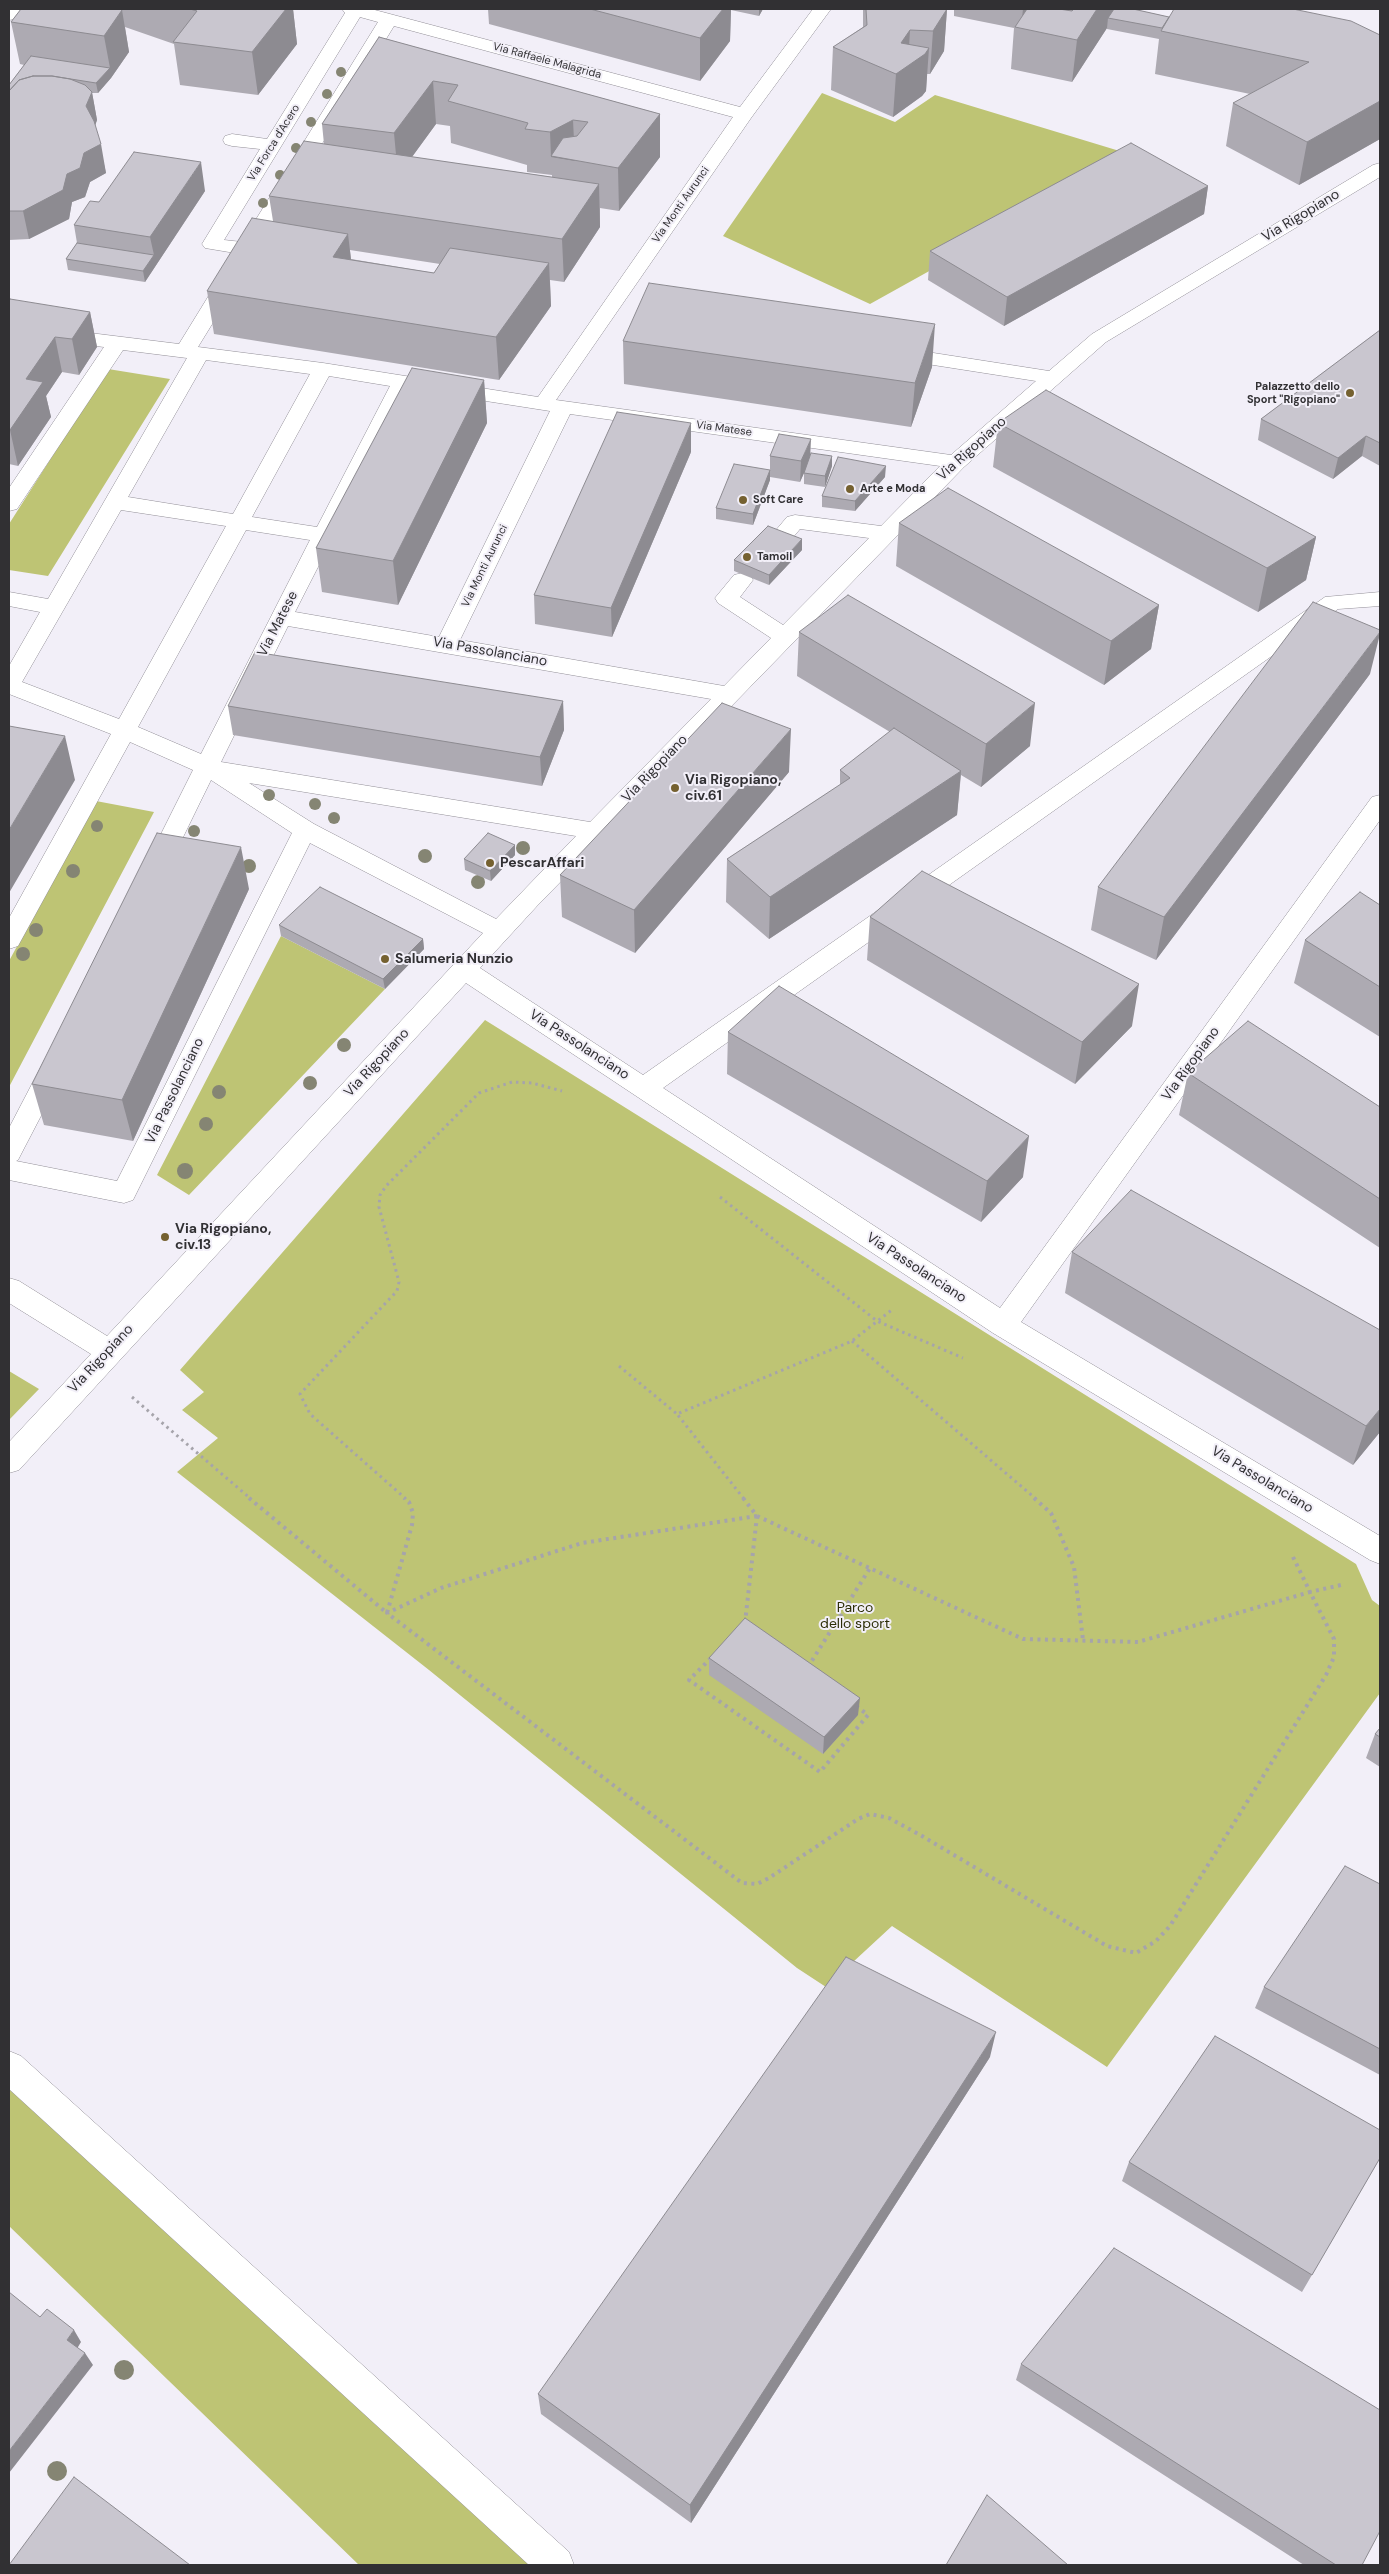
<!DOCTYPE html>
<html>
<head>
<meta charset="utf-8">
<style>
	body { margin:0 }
	#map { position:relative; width:1389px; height:2574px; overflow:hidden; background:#f2eff8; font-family:"DM Sans",sans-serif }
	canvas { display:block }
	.frame { position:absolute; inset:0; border:10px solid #313033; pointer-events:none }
</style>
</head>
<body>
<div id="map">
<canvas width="1389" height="2574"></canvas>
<div class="frame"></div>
</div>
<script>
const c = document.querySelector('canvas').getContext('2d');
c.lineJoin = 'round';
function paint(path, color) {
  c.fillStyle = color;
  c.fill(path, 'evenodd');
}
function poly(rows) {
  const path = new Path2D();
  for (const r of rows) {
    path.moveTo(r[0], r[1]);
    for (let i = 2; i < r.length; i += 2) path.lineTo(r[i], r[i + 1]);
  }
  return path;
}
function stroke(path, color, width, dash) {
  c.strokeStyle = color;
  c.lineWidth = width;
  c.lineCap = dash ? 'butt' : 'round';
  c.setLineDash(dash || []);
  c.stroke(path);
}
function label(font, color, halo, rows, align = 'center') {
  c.font = font + ' "DM Sans",sans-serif';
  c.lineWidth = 4;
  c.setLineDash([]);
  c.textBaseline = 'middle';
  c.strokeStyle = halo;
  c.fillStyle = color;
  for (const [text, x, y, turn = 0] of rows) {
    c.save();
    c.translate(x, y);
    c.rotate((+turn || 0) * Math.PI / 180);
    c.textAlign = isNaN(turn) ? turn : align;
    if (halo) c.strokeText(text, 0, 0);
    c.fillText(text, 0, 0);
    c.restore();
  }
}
paint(poly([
	[822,93,895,122,935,95,1136,156,870,304,723,236],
	[108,369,170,379,48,576,9,570,9,524],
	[96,801,154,812,9,1087,9,961],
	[281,936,385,989,189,1195,157,1175],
	[485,1020,1356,1564,1372,1600,1380,1606,1380,1693,1107,2067,892,1926,826,1987,797,1968,429,1670,177,1472,218,1438,182,1410,204,1392,180,1370],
	[9,1371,39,1389,9,1420],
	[9,2087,530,2565,359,2565,9,2226]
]), '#bec474');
const minor = poly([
	[9,9,23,9,15,19,9,20,9,9],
	[342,9,371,9,740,107,813,9,831,9,751,118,556,400,951,455,1036,381,895,359,888,357,885,353,888,349,895,347,1049,371,1092,334,1373,165,1380,163,1380,177,1106,342,964,467,537,906,480,968,643,1075,1325,597,1380,592,1380,606,1338,609,663,1088,1000,1308,1372,797,1380,795,1380,820,1021,1322,1380,1536,1380,1564,1370,1560,993,1333,466,983,19,1470,9,1473,9,1442,91,1354,9,1303,9,1278,19,1281,107,1336,483,933,310,843,133,1200,124,1203,9,1180,9,1128,45,1059,54,1056,63,1059,67,1066,18,1160,16,1161,117,1181,292,833,211,780,165,874,156,877,147,874,144,868,193,770,130,742,18,946,9,949,9,918,111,734,9,694,9,666,40,612,9,606,9,592,48,599,187,358,123,350,17,509,9,511,9,488,104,347,9,335,9,323,179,344,235,253,205,248,202,244,260,149,232,146,225,144,223,140,225,136,232,134,267,139,345,13,342,9],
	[360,17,378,22,242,242,224,240,360,17],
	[394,26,733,117,538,397,323,363,198,347,254,256,271,258,278,256,281,252,278,248,260,245,394,26],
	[206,360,310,374,233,514,128,497,206,360],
	[329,376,390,386,317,527,252,517,329,376],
	[409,389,550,411,439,637,295,612,409,389],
	[570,414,940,466,881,526,795,515,787,517,771,536,774,541,782,543,790,541,800,529,869,538,783,625,740,597,753,580,750,575,742,573,734,575,715,598,718,603,771,638,724,686,460,640,570,414],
	[121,510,226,526,119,719,22,682,121,510],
	[246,530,310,540,201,754,138,727,246,530],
	[288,626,711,699,590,822,221,762,288,626],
	[249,783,576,836,496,919,314,824,249,783],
	[9,2051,21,2056,569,2552,574,2565,529,2565,9,2089,9,2051]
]);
stroke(minor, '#928f97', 1);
stroke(poly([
	[720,1197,877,1321,963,1358],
	[852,1341,1036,1499],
	[619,1366,677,1414],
	[132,1397,251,1499],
	[406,1499,310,1414,300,1394,397,1291,399,1282,379,1207,380,1195,386,1186,479,1093,512,1082,532,1083,562,1091],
	[744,1499,677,1414,852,1341,893,1309]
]), '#a6a4ab', 3, [2.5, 4]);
stroke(poly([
	[249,1498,387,1613,412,1525,413,1513,409,1502,404,1498],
	[743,1498,757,1516,745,1623],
	[1034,1498,1051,1513,1074,1567,1083,1640],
	[757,1516,1023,1639,1138,1642,1310,1592,1334,1639,1334,1657,1326,1675,1170,1926,1156,1941,1136,1953,1107,1946,922,1836,889,1818,870,1814,858,1819,769,1878,757,1884,742,1883,387,1613,441,1588,582,1543,757,1516],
	[1293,1557,1310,1592,1341,1585],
	[711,1658,689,1680,820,1772,868,1715,856,1706],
	[808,1667,870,1568]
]), '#a6a4ab', 4, [3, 4.5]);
paint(minor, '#fff');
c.fillStyle = '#858573';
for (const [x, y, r] of [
	[341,72,5],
	[327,94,5],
	[311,122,5],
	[296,148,5],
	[280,175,5],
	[263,203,5],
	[269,795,6],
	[315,804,6],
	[334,818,6],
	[97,826,6],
	[194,831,6],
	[523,848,7],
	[425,856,7],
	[249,866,7],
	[73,871,7],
	[478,882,7],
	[36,930,7],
	[23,954,7],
	[344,1045,7],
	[310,1083,7],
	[219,1092,7],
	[206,1124,7],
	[185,1171,8],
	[124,2370,10],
	[57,2471,10]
]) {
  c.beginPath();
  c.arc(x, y, r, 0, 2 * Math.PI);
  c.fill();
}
paint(poly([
	[21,9,293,9,297,44,258,95,180,85,174,44,125,27,129,52,111,78,98,93,92,93,97,120,95,125,106,173,90,182,85,197,72,202,69,219,29,239,9,240,9,85,24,65,20,64,11,22],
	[488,9,763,9,759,16,731,10,730,41,700,81,489,24],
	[863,9,947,9,944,51,930,74,927,74,926,91,922,96,893,117,831,90,833,47,863,27],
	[954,9,1133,9,1169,17,1380,35,1380,139,1299,185,1226,146,1233,103,1250,94,1155,74,1159,39,1107,29,1107,28,1072,82,1011,69,1014,28,954,16],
	[379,37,660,114,660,157,619,211,600,208,600,227,564,282,550,280,551,306,499,380,214,334,207,291,273,221,269,196,324,144,322,124],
	[436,124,450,126,451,143,527,165,527,172,552,175,552,177,412,157],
	[350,250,440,264,434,273,351,259],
	[1208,186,1204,214,1004,326,928,280,930,251],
	[205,191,145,282,68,270,66,259,77,243,74,225,99,202],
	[9,301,90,312,97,347,79,375,62,372,46,396,51,417,18,466,9,464],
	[1380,330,1380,466,1362,456,1333,479,1258,440,1261,419],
	[623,341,932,367,911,427,624,384],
	[484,380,487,423,398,605,322,592,316,548],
	[998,423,1316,537,1306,580,1258,612,993,467],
	[691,452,612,637,535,624,534,595],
	[770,456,832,456,832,466,825,487,804,484,804,473,805,470,800,482,770,477,770,480,753,525,716,519,716,508,770,470],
	[885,477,855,511,822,507,822,496],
	[899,523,1159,605,1151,649,1104,685,896,566],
	[802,550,769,585,734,571,734,560],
	[799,632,1030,746,981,787,961,775,957,815,769,939,726,902,727,859,840,785,840,770,890,732,797,676],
	[1370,674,1156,960,1091,930,1098,887],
	[563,701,564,730,542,786,233,735,228,706],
	[789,772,635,953,562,917,560,875],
	[515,845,515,855,491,881,465,870,464,859],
	[249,889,133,1141,44,1125,32,1084],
	[1380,905,1380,1037,1294,983,1305,940],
	[870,917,1132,1026,1075,1084,867,960],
	[279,925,423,939,424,949,385,989,281,936],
	[728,1032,1023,1177,981,1222,727,1074],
	[1188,1073,1380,1107,1380,1248,1179,1115],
	[1072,1252,1380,1432,1353,1465,1065,1293],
	[709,1658,858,1715,823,1754,709,1675],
	[1380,1728,1380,1767,1366,1758,1375,1734],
	[1380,1884,1380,2075,1255,2008,1264,1987],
	[990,2057,691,2523,541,2414,538,2394],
	[1380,2158,1302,2292,1122,2181,1129,2162],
	[1021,2364,1362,2565,1304,2565,1016,2380]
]), '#adaab2');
paint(poly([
	[286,9,293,9,297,44,258,95,252,52],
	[723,9,731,9,730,41,700,81,700,38],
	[759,9,763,9,759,16],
	[947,9,944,51,930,74,933,31],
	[1023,9,1029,9,1021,28],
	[1097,9,1116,9,1108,18,1107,28,1072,82,1077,40],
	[122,10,129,52,111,78,98,93,96,83,110,68,104,36],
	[910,30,908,66,929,48,926,91,922,96,893,117,896,74,901,43],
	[433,81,436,124,398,176,394,133],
	[92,92,97,120,92,135,86,106],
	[1380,101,1380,139,1299,185,1307,142],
	[660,114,660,157,619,211,618,168],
	[573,120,575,161,551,157,550,132],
	[101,144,106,173,90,182,85,197,72,202,69,219,29,239,23,211,84,153],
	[201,162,205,191,145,282,143,271,154,255,150,237],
	[599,184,600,227,564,282,562,239],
	[1208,186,1204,214,1004,326,1007,297],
	[348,234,353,277,333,257],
	[549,263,551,306,499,380,496,337],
	[90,312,97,347,79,375,72,339],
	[935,324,932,367,911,427,915,383],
	[55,337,62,372,46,396,51,417,18,466,10,430,26,379],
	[484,380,487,423,398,605,393,561],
	[691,423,691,452,612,637,611,608],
	[1366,436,1362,456,1333,479,1338,458],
	[811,439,810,460,800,482,801,461],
	[832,456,832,466,825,487,825,476],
	[886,466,885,477,855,511,855,501],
	[770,470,770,480,753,525,753,514],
	[1316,537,1306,580,1258,612,1267,568],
	[802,539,802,550,769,585,769,575],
	[1159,605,1151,649,1104,685,1111,641],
	[1380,632,1380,634,1370,674,1156,960,1164,917],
	[563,701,564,730,542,786,540,757],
	[1035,703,1030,746,981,787,986,744],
	[791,729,789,772,635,953,634,910],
	[65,736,75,780,9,893,9,830],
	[961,771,957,815,769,939,770,897],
	[515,845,515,855,491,881,490,871],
	[241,847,249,889,133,1141,122,1100],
	[423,939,424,949,385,989,383,979],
	[1139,984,1132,1026,1075,1084,1082,1042],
	[1029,1136,1023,1177,981,1222,987,1181],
	[1380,1409,1380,1432,1353,1465,1366,1426],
	[860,1698,858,1715,823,1754,824,1737],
	[996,2032,990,2057,691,2523,690,2505],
	[74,2330,81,2342,75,2352,67,2340],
	[85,2353,93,2365,9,2473,9,2451]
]), '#8d8b91');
const building = poly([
	[21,9,119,9,122,10,104,36,11,22,21,9],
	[190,9,286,9,252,52,173,42,197,11,190,9],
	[590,9,723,9,700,38,590,9],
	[866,9,947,9,933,31,910,30,901,43,929,48,925,54,896,74,833,47,867,25,866,9],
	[1027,9,1059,9,1072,11,1074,9,1097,9,1077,40,1015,27,1027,9],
	[1114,9,1133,9,1169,17,1162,28,1108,18,1114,9],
	[1174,9,1293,9,1351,21,1380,35,1380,101,1307,142,1233,103,1309,62,1161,31,1174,9],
	[379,37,660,114,618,168,551,156,563,138,577,136,588,122,573,120,550,132,525,129,528,123,448,101,458,85,433,81,394,133,322,124,379,37],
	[31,56,110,68,96,83,52,76,33,76,19,80,9,91,9,85,31,56],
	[33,76,52,76,70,79,85,85,92,92,86,106,94,121,101,144,84,153,80,168,67,174,63,190,23,211,9,211,9,91,19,80,33,76],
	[304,141,599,184,562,239,269,196,304,141],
	[1131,143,1208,186,1007,297,930,251,1131,143],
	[134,152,201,162,150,237,74,225,90,201,99,202,134,152],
	[252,218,348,234,333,257,434,273,450,248,549,263,496,337,207,291,252,218],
	[77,243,154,255,143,271,66,259,77,243],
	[649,283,935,324,915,383,623,341,649,283],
	[10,299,90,312,72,339,55,337,26,379,43,382,10,430,9,430,9,301,10,299],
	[1380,330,1380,443,1366,436,1338,458,1261,419,1380,330],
	[412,368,484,380,393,561,316,548,412,368],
	[1046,390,1316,537,1267,568,998,423,1046,390],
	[617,412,691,423,611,608,534,595,617,412],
	[779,434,811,439,801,461,770,456,779,434],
	[811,453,832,456,825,476,804,473,811,453],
	[838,457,886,466,855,501,822,496,838,457],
	[734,464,770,470,753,514,716,508,734,464],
	[948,488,1159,605,1111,641,899,523,948,488],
	[768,526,802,539,769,575,734,560,768,526],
	[848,595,1035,703,986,744,799,632,848,595],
	[1313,602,1380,630,1380,632,1164,917,1098,887,1313,602],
	[255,652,563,701,540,757,228,706,255,652],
	[722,703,791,729,634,910,560,875,722,703],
	[9,726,65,736,9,830,9,726],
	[894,728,961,771,770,897,727,859,850,778,840,770,894,728],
	[157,833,241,847,122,1100,32,1084,157,833],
	[488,833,515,845,490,871,464,859,488,833],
	[922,871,1139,984,1082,1042,870,917,922,871],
	[320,887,423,939,383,979,279,925,320,887],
	[1360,892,1380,905,1380,987,1305,940,1360,892],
	[779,986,1029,1136,987,1181,728,1032,779,986],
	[1248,1021,1380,1107,1380,1199,1188,1073,1248,1021],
	[1131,1190,1380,1330,1380,1409,1366,1426,1072,1252,1131,1190],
	[745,1618,860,1698,824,1737,709,1658,745,1618],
	[1380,1728,1380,1737,1375,1734,1380,1728],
	[1345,1866,1380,1884,1380,2049,1264,1987,1345,1866],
	[846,1957,996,2032,690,2505,538,2394,846,1957],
	[1215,2036,1380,2130,1380,2158,1312,2275,1129,2162,1215,2036],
	[1114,2248,1380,2410,1380,2531,1362,2565,1336,2565,1021,2364,1114,2248],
	[9,2292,40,2317,47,2309,74,2330,67,2340,85,2353,9,2451,9,2292],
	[74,2477,190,2565,9,2565,74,2477],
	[987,2495,1068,2565,946,2565,987,2495]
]);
paint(building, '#c9c6cf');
stroke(building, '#8d8b91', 1);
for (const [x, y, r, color] of [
	[1350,393,5,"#756130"],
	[850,489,5,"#756130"],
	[743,500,5,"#756130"],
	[747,557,5,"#756130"],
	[675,788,5,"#756130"],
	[490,863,5,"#756130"],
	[385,959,5,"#756130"],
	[165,1237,5,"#756130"]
]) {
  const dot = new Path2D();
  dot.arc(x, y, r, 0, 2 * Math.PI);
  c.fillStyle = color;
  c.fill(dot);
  stroke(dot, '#f2eff8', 2);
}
label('11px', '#313033', '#f2eff8', [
	["Via Raffaele Malagrida",547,61,15],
	["Via Forca d'Acero",274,143,-58],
	["Via Monti Aurunci",681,205,-55],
	["Via Matese",724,429,8],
	["Via Monti Aurunci",485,566,-64]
]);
label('bold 11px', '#313033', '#f2eff8', [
	["Palazzetto dello",1340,387,"right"],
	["Sport \"Rigopiano\"",1340,400,"right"],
	["Arte e Moda",860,489],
	["Soft Care",753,500],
	["Tamoil",757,557]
], 'left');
label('14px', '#313033', '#f2eff8', [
	["Via Rigopiano",1301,216,-31],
	["Via Rigopiano",972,449,-42],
	["Via Matese",278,624,-63],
	["Via Passolanciano",490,652,10],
	["Via Rigopiano",655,769,-46],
	["Via Passolanciano",579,1045,33],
	["Via Rigopiano",377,1063,-47],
	["Via Rigopiano",1191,1064,-54],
	["Via Passolanciano",175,1091,-64],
	["Via Passolanciano",916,1268,33],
	["Via Rigopiano",101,1359,-47],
	["Via Passolanciano",1262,1480,31]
]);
label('bold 14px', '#313033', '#f2eff8', [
	["Via Rigopiano,",685,780],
	["civ.61",685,796],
	["PescarAffari",500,863],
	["Salumeria Nunzio",395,959],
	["Via Rigopiano,",175,1229],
	["civ.13",175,1245]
], 'left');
label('14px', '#2c2e06', '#f2eff8', [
	["Parco",855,1608],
	["dello sport",855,1624]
]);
</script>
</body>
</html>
